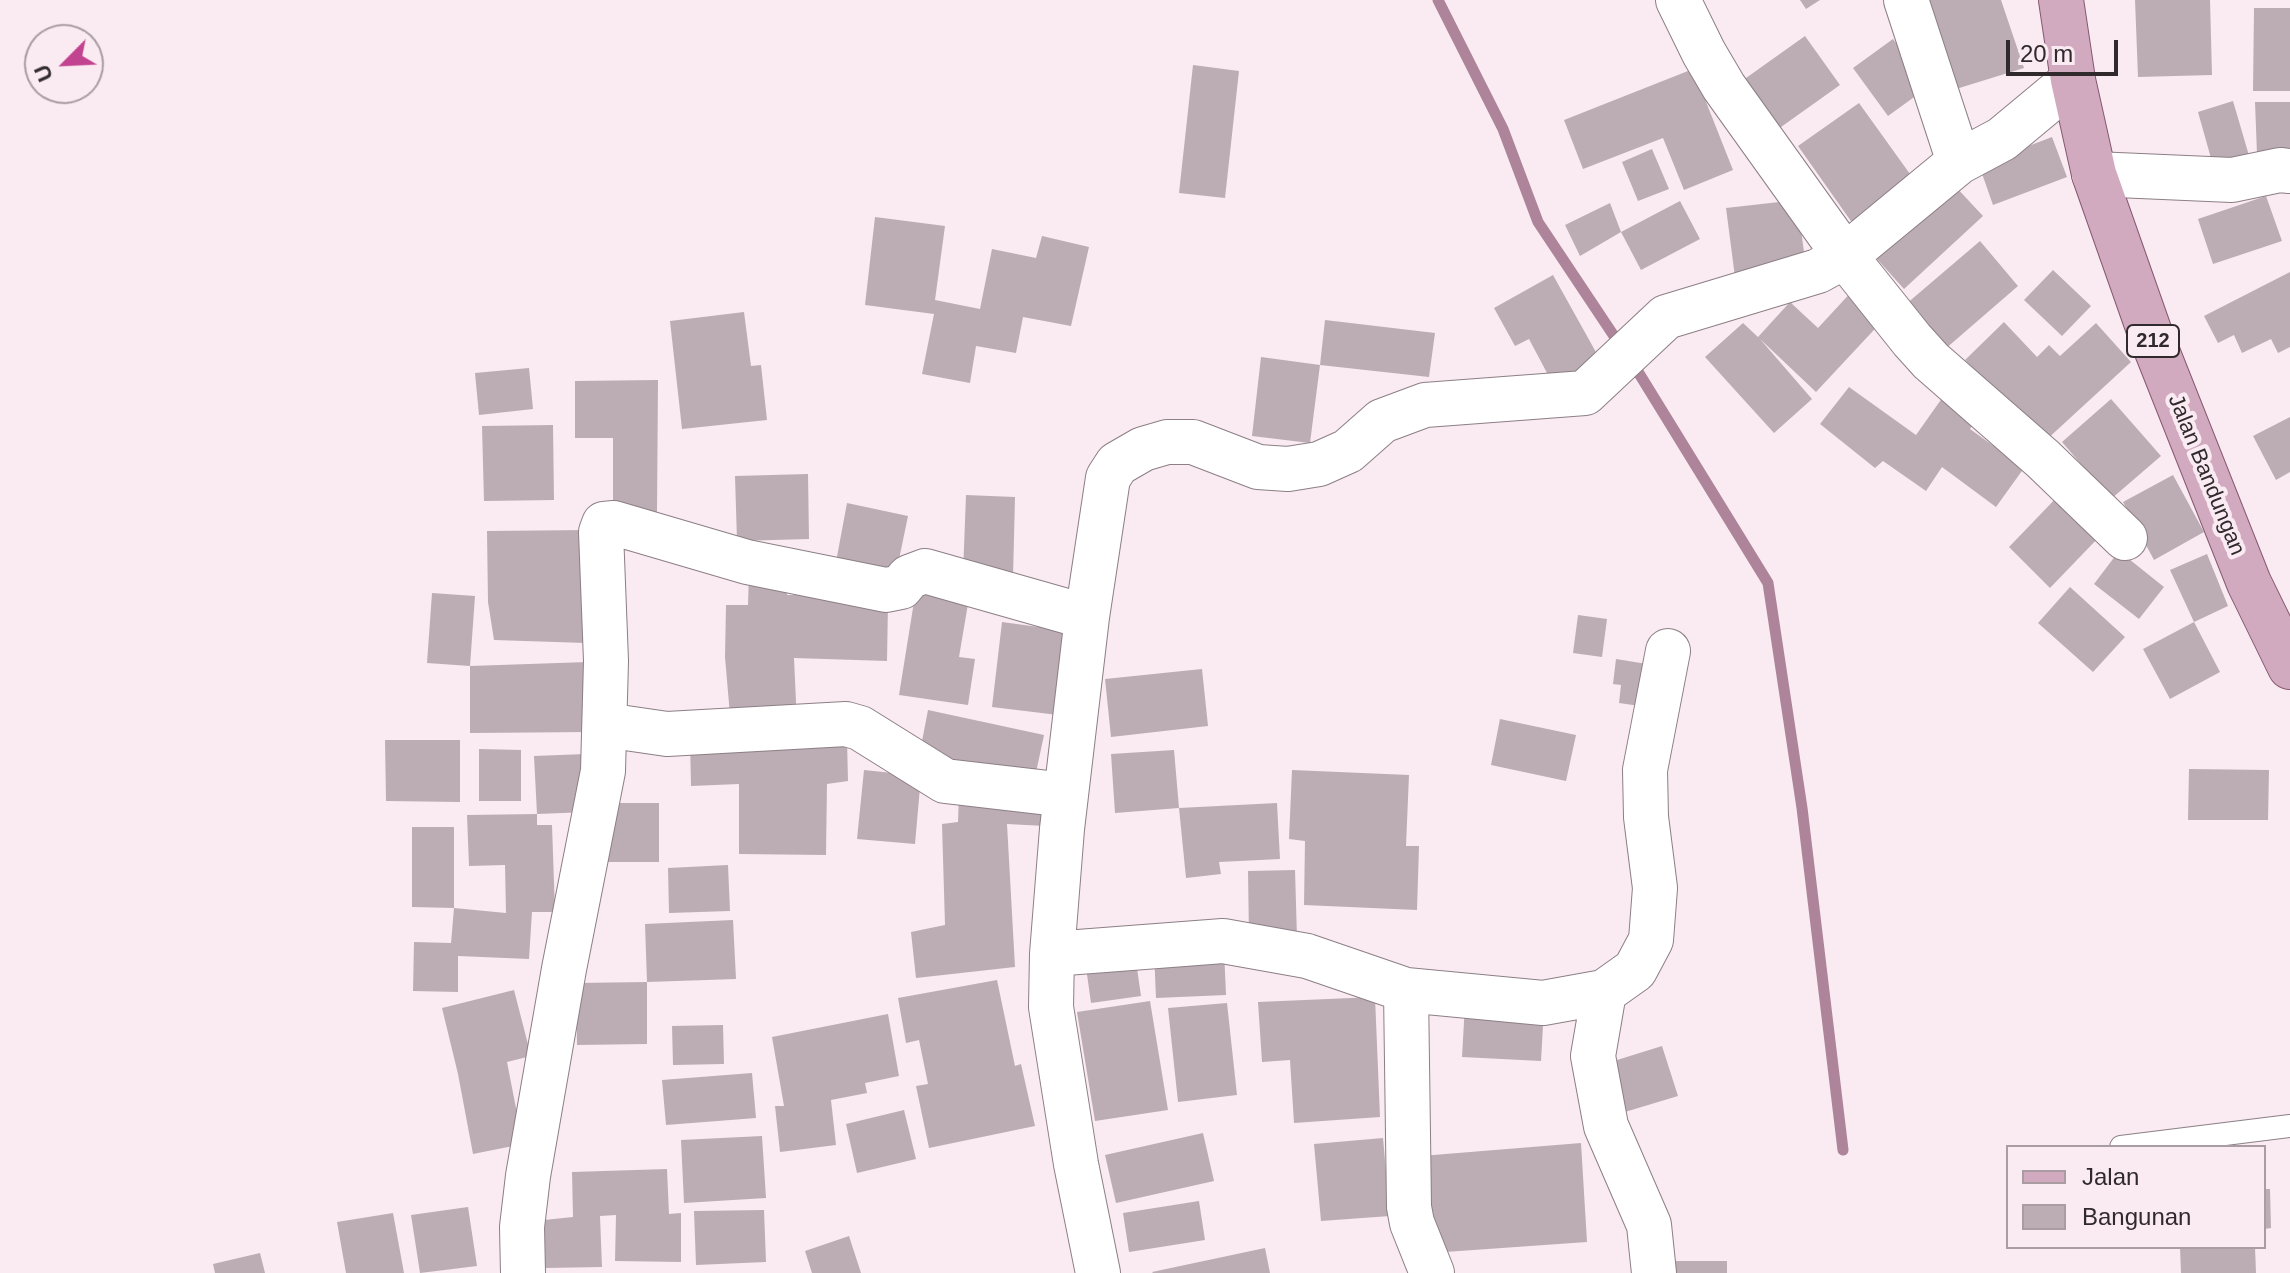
<!DOCTYPE html>
<html>
<head>
<meta charset="utf-8">
<style>
	body { margin:0 }
	#map { position:relative; width:2290px; height:1273px; overflow:hidden; background:#faeaf2; font-family:Arial,sans-serif }
	canvas { display:block }
	.legend { position:absolute; left:2006px; top:1145px; width:260px; height:104px; box-sizing:border-box; background:#faeaf2; border:2px solid #a99da3; margin:0; padding:10px 14px; list-style:none; font-size:24px; color:#302a2d }
	.legend li { display:flex; align-items:center; gap:16px; height:40px }
	.legend b { width:40px; border:2px solid #a99da3 }
	.north { position:absolute; left:24px; top:24px; width:80px; height:80px; box-sizing:border-box; background:#faeaf2; border:2px solid #a99da3; border-radius:50%; rotate:246deg; font-size:22px; font-weight:700; line-height:32px; text-align:center; color:#302a2d }
	.north::after { content:''; display:block; margin:auto; width:28px; height:36px; background:#c24390; clip-path:polygon(50% 0,100% 100%,50% 72%,0 100%) }
	.scale { position:absolute; left:2006px; top:40px; width:112px; height:36px; box-sizing:border-box; border:4px solid #302a2d; border-top:0; padding-left:10px; font-size:24px; line-height:28px; white-space:nowrap; color:#302a2d; -webkit-text-stroke:6px #faeaf2; paint-order:stroke }
</style>
</head>
<body>
<div id="map">
<canvas width="2290" height="1273"></canvas>
<ul class="legend">
<li><b style="height:10px;background:#d2aac0"></b>Jalan</li>
<li><b style="height:22px;background:#bcadb4"></b>Bangunan</li>
</ul>
<div class="north">U</div>
<div class="scale">20 m</div>
</div>
<script>
const c = document.querySelector('canvas').getContext('2d');
c.lineJoin = 'round';
function poly(rows) {
  const path = new Path2D();
  for (const r of rows) {
    path.moveTo(r[0], r[1]);
    for (let i = 2; i < r.length; i += 2) path.lineTo(r[i], r[i + 1]);
  }
  return path;
}
function stroke(path, color, width, dash) {
  c.strokeStyle = color;
  c.lineWidth = width;
  c.lineCap = dash ? 'butt' : 'round';
  c.setLineDash(dash || []);
  c.stroke(path);
}
function paint(path, color) {
  c.fillStyle = color;
  c.fill(path, 'evenodd');
}
function label(font, color, halo, rows, align = 'center') {
  c.font = font + ' Arial,sans-serif';
  c.lineWidth = 8;
  c.setLineDash([]);
  c.textBaseline = 'middle';
  c.strokeStyle = halo;
  c.fillStyle = color;
  for (const [text, x, y, turn = 0] of rows) {
    c.save();
    c.translate(x, y);
    c.rotate((+turn || 0) * Math.PI / 180);
    c.textAlign = isNaN(turn) ? turn : align;
    if (halo) c.strokeText(text, 0, 0);
    c.fillText(text, 0, 0);
    c.restore();
  }
}
stroke(poly([
	[1438,0,1503,129,1538,222,1622,348],
	[1632,362,1768,583,1802,808,1843,1150]
]), '#ad8499', 11);
paint(poly([
	[1800,0,1820,0,1806,9],
	[1926,0,2001,0,2024,68,1956,89],
	[2135,0,2210,0,2212,75,2138,77],
	[2254,8,2290,8,2290,91,2253,91],
	[1805,36,1840,85,1774,132,1739,83],
	[1893,39,1928,87,1888,116,1853,68],
	[1193,65,1239,71,1225,198,1179,193],
	[1693,69,1733,170,1684,190,1663,138,1583,169,1564,120],
	[2233,101,2250,159,2214,169,2198,112],
	[2255,102,2290,102,2290,153,2257,154],
	[1859,103,1915,181,1853,224,1798,146],
	[2052,137,2067,177,1993,205,1979,165],
	[1652,149,1669,189,1638,201,1622,162],
	[1954,185,1983,216,1904,289,1877,259],
	[2266,196,2282,241,2213,264,2198,219],
	[1797,200,1806,267,1735,277,1726,208],
	[1680,201,1700,239,1641,270,1621,232],
	[1610,203,1621,232,1580,256,1565,225],
	[875,217,945,226,935,300,980,309,992,249,1036,258,1042,236,1089,247,1071,326,1023,317,1016,353,976,346,970,383,922,374,934,314,865,305],
	[1980,241,2018,286,1944,350,1905,305],
	[2053,270,2091,306,2062,336,2024,300],
	[2290,272,2290,347,2278,353,2271,339,2242,353,2234,335,2218,343,2204,316],
	[1553,275,1602,363,1555,388,1529,339,1515,346,1494,308],
	[1855,288,1886,317,1816,392,1760,339,1812,399,1774,433,1705,357,1743,323,1758,337,1790,302,1818,328],
	[744,312,751,366,761,365,767,420,682,429,670,321],
	[1325,320,1435,333,1429,377,1320,365],
	[2004,322,2037,357,2049,345,2060,356,2096,323,2131,362,2044,442,1965,360],
	[1261,357,1320,365,1310,443,1252,436],
	[529,368,533,409,479,415,475,373],
	[658,380,657,512,613,513,613,438,575,438,575,381],
	[1849,387,1916,435,1945,394,1977,417,1970,429,2024,468,1996,507,1942,467,1926,491,1883,461,1875,468,1820,424],
	[2111,399,2161,456,2111,499,2062,442],
	[2290,417,2290,472,2276,480,2253,436],
	[553,425,554,500,484,501,482,426],
	[808,474,809,539,737,541,735,476],
	[2173,475,2204,532,2154,560,2123,502],
	[2060,494,2101,535,2050,588,2009,547],
	[966,495,1015,497,1013,577,963,574],
	[847,503,908,516,896,574,836,562],
	[588,530,586,643,494,640,488,602,487,531],
	[2119,551,2164,587,2139,619,2094,584],
	[2207,554,2228,606,2194,622,2170,570],
	[749,573,788,574,787,595,834,595,888,603,887,661,794,658,797,724,731,727,725,657,726,605,748,605],
	[917,583,970,592,959,657,975,659,968,705,899,695],
	[2070,587,2125,637,2093,672,2038,623],
	[432,593,475,596,470,666,588,662,590,732,470,733,470,666,427,663],
	[1578,615,1607,619,1602,657,1573,653],
	[1002,622,1068,631,1058,715,992,707],
	[2194,622,2220,672,2170,699,2143,649],
	[1616,659,1653,665,1647,707,1619,703,1621,685,1613,684],
	[1202,669,1208,726,1111,737,1105,679],
	[928,710,1044,735,1034,782,919,757],
	[1500,719,1576,735,1566,781,1491,765],
	[847,739,848,781,827,784,826,855,739,854,739,784,691,786,690,740],
	[385,740,460,740,460,802,386,801],
	[479,749,521,750,521,801,479,801],
	[1174,750,1179,808,1115,813,1111,754],
	[586,754,588,812,537,814,534,756],
	[2189,769,2269,770,2268,820,2188,820],
	[864,770,921,776,915,844,857,839],
	[1292,770,1409,775,1406,846,1419,846,1417,910,1304,905,1305,841,1289,839],
	[959,792,1046,796,1045,826,1007,824,1015,967,916,978,911,932,945,925,942,824,958,822],
	[603,803,659,803,659,862,603,862],
	[1277,803,1280,859,1219,862,1221,874,1186,878,1179,808],
	[537,814,537,825,552,825,555,912,532,912,529,959,458,956,458,992,413,991,414,942,451,943,454,908,506,913,505,865,469,866,467,815],
	[412,827,454,827,454,908,412,907],
	[728,865,730,911,669,913,668,868],
	[1295,870,1297,938,1249,939,1248,871],
	[733,920,736,979,647,982,645,924],
	[1224,949,1226,995,1156,998,1154,952],
	[1135,954,1141,996,1091,1003,1085,960],
	[997,980,1015,1066,1021,1064,1035,1126,929,1148,916,1086,928,1084,919,1040,906,1043,898,998],
	[647,982,647,1044,577,1045,576,983],
	[514,990,531,1056,507,1062,523,1144,473,1154,458,1074,442,1008],
	[1375,997,1380,1117,1294,1123,1290,1060,1262,1062,1258,1002],
	[1150,1001,1168,1110,1095,1121,1077,1012],
	[1227,1003,1237,1095,1178,1102,1168,1008],
	[1465,1004,1544,1008,1541,1061,1462,1057],
	[888,1014,899,1076,865,1083,867,1093,831,1100,836,1145,780,1152,775,1106,784,1106,772,1037],
	[723,1025,724,1064,673,1065,672,1026],
	[1662,1046,1678,1096,1615,1115,1601,1065],
	[752,1073,756,1118,666,1125,662,1080],
	[904,1110,916,1159,857,1173,846,1124],
	[1203,1133,1214,1181,1116,1203,1105,1155],
	[762,1136,766,1198,684,1203,681,1140],
	[1383,1138,1390,1216,1321,1221,1314,1144],
	[1581,1143,1587,1242,1431,1253,1421,1156],
	[667,1169,669,1214,681,1213,681,1262,615,1261,616,1215,600,1216,602,1267,545,1268,544,1220,573,1217,572,1172],
	[2264,1189,2270,1189,2271,1228,2264,1229],
	[1199,1201,1205,1240,1129,1252,1123,1213],
	[468,1207,477,1266,420,1273,411,1215],
	[764,1210,766,1262,696,1265,694,1211],
	[393,1213,404,1273,346,1273,337,1222],
	[849,1236,861,1273,812,1273,805,1251],
	[2180,1247,2255,1247,2256,1273,2181,1273],
	[1265,1248,1270,1273,1153,1273,1152,1272],
	[260,1253,265,1273,215,1273,213,1264],
	[1670,1261,1727,1261,1727,1273,1670,1273]
]), '#bcadb4');
const service = poly([
	[2121,1147,2290,1126]
]);
const minor = poly([
	[1678,0,1704,53,1724,87,1845,256,1912,340,1931,361,2043,459,2125,538],
	[1906,0,1959,162],
	[2094,174,2232,180,2280,170,2290,171],
	[605,725,667,734,846,724,860,728,945,781,1066,795],
	[1052,954,1223,941,1307,956,1406,990,1543,1003,1604,992,1635,970,1651,940,1655,888,1646,817,1645,770,1668,651],
	[1406,990,1409,1207,1412,1223,1432,1273],
	[1604,992,1593,1056,1606,1126,1649,1225,1654,1273],
	[523,1273,522,1227,528,1176,564,969,603,771,606,661,601,532,604,524,614,523,747,562,886,590,901,587,909,577,925,571,1087,617],
	[1098,1273,1076,1164,1051,1007,1052,954,1062,829,1087,617,1108,478,1117,464,1143,449,1167,442,1193,442,1258,467,1288,469,1319,464,1348,451,1382,421,1425,405,1585,393,1666,317,1818,271,1845,256,1959,162,2002,139,2073,80]
]);
const primary = poly([
	[2061,0,2073,80,2094,174,2151,336,2249,583,2290,667]
]);
stroke(service, '#8c7f85', 24);
stroke(minor, '#8c7f85', 46);
stroke(primary, '#865971', 46);
stroke(service, '#fff', 22);
stroke(minor, '#fff', 44);
stroke(primary, '#d2aac0', 44);
for (const [x, y, w] of [
	[2153,341,52]
]) {
  const box = new Path2D();
  box.roundRect(x - w / 2, y - 16, w, 32, 6);
  c.fillStyle = '#faeaf2';
  c.fill(box);
  stroke(box, '#302a2d', 2);
}
label('bold 20px', '#302a2d', null, [
	["212",2153,341]
]);
label('22px', '#302a2d', '#faeaf2', [
	["Jalan Bandungan",2206,475,68]
]);
</script>
</body>
</html>
